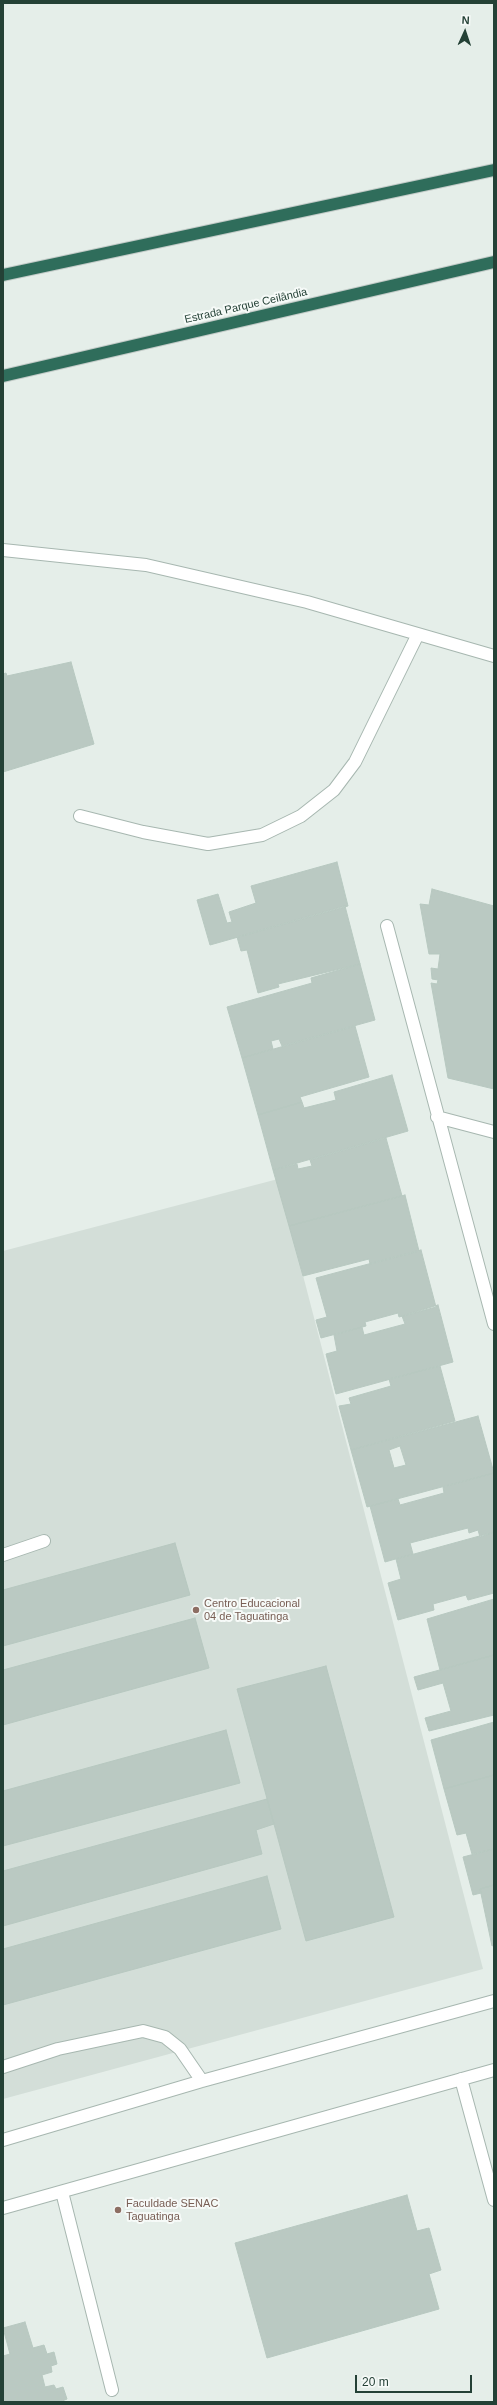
<!DOCTYPE html>
<html>
<head>
<meta charset="utf-8">
<style>
	body { margin:0 }
	#map { position:relative; width:497px; height:2405px; overflow:hidden; background:#e5eee9; font-family:Helvetica,sans-serif }
	canvas { display:block }
	.frame { position:absolute; inset:0; border:4px solid #244136; pointer-events:none }
	.north { position:absolute; left:445px; top:12px; width:40px; height:40px; -webkit-text-stroke:3px #f6faf8; paint-order:stroke; rotate:3deg; font-size:11px; font-weight:700; line-height:16px; text-align:center; color:#244136 }
	.north::after { content:''; display:block; margin:auto; width:14px; height:18px; background:#244136; clip-path:polygon(50% 0,100% 100%,50% 72%,0 100%) }
	.scale { position:absolute; left:355px; top:2375px; width:117px; height:18px; box-sizing:border-box; border:2px solid #244136; border-top:0; padding-left:5px; font-size:12px; line-height:14px; white-space:nowrap; color:#244136; -webkit-text-stroke:3px #f6faf8; paint-order:stroke }
</style>
</head>
<body>
<div id="map">
<canvas width="497" height="2405"></canvas>
<div class="frame"></div>
<div class="north">N</div>
<div class="scale">20 m</div>
</div>
<script>
const c = document.querySelector('canvas').getContext('2d');
c.lineJoin = 'round';
function paint(path, color) {
  c.fillStyle = color;
  c.fill(path, 'evenodd');
}
function poly(rows) {
  const path = new Path2D();
  for (const r of rows) {
    path.moveTo(r[0], r[1]);
    for (let i = 2; i < r.length; i += 2) path.lineTo(r[i], r[i + 1]);
  }
  return path;
}
function stroke(path, color, width, dash) {
  c.strokeStyle = color;
  c.lineWidth = width;
  c.lineCap = dash ? 'butt' : 'round';
  c.setLineDash(dash || []);
  c.stroke(path);
}
function label(font, color, halo, rows, align = 'center') {
  c.font = font + ' Helvetica,sans-serif';
  c.lineWidth = 4;
  c.setLineDash([]);
  c.textBaseline = 'middle';
  c.strokeStyle = halo;
  c.fillStyle = color;
  for (const [text, x, y, turn = 0] of rows) {
    c.save();
    c.translate(x, y);
    c.rotate((+turn || 0) * Math.PI / 180);
    c.textAlign = isNaN(turn) ? turn : align;
    if (halo) c.strokeText(text, 0, 0);
    c.fillText(text, 0, 0);
    c.restore();
  }
}
paint(poly([
	[278,1179,483,1969,3,2099,3,1251]
]), '#d3ded8');
const building = poly([
	[71,662,94,744,3,772,3,674,6,673,7,676,71,662],
	[337,862,348,906,210,945,197,900,218,894,227,923,232,922,229,912,256,903,251,886,337,862],
	[432,889,494,906,494,1089,448,1078,431,983,437,984,438,980,432,979,431,968,438,969,440,954,429,954,420,904,429,905,432,889],
	[345,906,360,964,278,984,279,987,258,993,247,950,241,951,237,937,345,906],
	[360,964,375,1020,282,1046,279,1039,271,1041,273,1049,242,1058,227,1007,312,983,311,978,360,964],
	[355,1026,369,1077,300,1097,302,1102,258,1115,242,1058,355,1026],
	[392,1075,408,1131,273,1170,258,1115,302,1102,304,1108,336,1100,334,1092,392,1075],
	[386,1138,402,1196,289,1226,273,1170,297,1164,298,1169,312,1166,310,1160,386,1138],
	[405,1195,419,1251,370,1264,369,1259,303,1276,289,1226,405,1195],
	[421,1250,436,1307,399,1317,398,1313,365,1322,366,1326,321,1338,316,1320,327,1317,316,1278,421,1250],
	[438,1305,453,1362,336,1394,326,1354,337,1351,334,1335,362,1327,364,1335,405,1324,402,1316,438,1305],
	[440,1366,455,1421,351,1450,339,1406,351,1404,349,1398,391,1386,389,1379,440,1366],
	[478,1416,494,1473,367,1507,351,1450,478,1416],
	[400,1446,406,1465,394,1468,389,1450,400,1446],
	[494,1473,494,1532,480,1537,478,1530,469,1533,468,1528,410,1543,413,1554,385,1562,370,1506,398,1499,400,1505,444,1493,443,1487,494,1473],
	[494,1532,494,1593,468,1600,466,1595,433,1604,434,1610,398,1620,388,1583,401,1579,396,1559,494,1532],
	[175,1543,190,1595,3,1646,3,1590,175,1543],
	[494,1599,494,1655,440,1670,427,1619,494,1599],
	[195,1618,209,1668,3,1725,3,1670,195,1618],
	[494,1655,494,1715,429,1731,425,1718,451,1711,443,1683,418,1690,414,1677,494,1655],
	[326,1666,394,1917,306,1941,237,1689,326,1666],
	[494,1722,494,1775,444,1789,431,1740,494,1722],
	[226,1730,240,1783,3,1846,3,1791,226,1730],
	[494,1775,494,1849,472,1854,466,1833,457,1835,444,1789,494,1775],
	[267,1799,274,1824,256,1830,262,1854,3,1926,3,1871,267,1799],
	[494,1849,494,1885,480,1889,481,1893,473,1895,463,1857,494,1849],
	[267,1876,281,1929,3,2005,3,1949,267,1876],
	[494,1885,494,1945,492,1946,480,1889,494,1885],
	[407,2195,417,2231,429,2228,441,2270,429,2274,439,2309,267,2358,235,2243,407,2195],
	[25,2322,33,2348,44,2345,47,2354,54,2352,57,2364,51,2366,52,2372,42,2375,45,2387,54,2385,56,2389,63,2387,67,2399,60,2402,3,2402,3,2356,10,2354,3,2328,25,2322]
]);
paint(building, '#bac9c2');
stroke(building, '#b7c8c0', 1);
const lane = poly([
	[3,550,146,565,307,602,494,656],
	[80,816,143,832,208,844,262,835,301,816,334,790,355,762,418,634],
	[3,1555,44,1541],
	[3,2067,58,2049,143,2031,165,2037,180,2049,202,2081],
	[3,2140,202,2081,494,2001],
	[62,2192,112,2390]
]);
const street = poly([
	[387,926,494,1324],
	[437,1117,494,1132],
	[461,2079,494,2200],
	[3,2208,494,2070]
]);
const highway = poly([
	[3,275,494,170],
	[3,376,494,262]
]);
stroke(lane, '#a7b7b0', 14);
stroke(street, '#a7b7b0', 14);
stroke(highway, '#c2cac7', 14);
stroke(lane, '#fff', 12);
stroke(street, '#fff', 12);
stroke(highway, '#2f6d5b', 12);
for (const [x, y, r, color] of [
	[196,1610,4,"#8d6e63"],
	[118,2210,4,"#8d6e63"]
]) {
  const dot = new Path2D();
  dot.arc(x, y, r, 0, 2 * Math.PI);
  c.fillStyle = color;
  c.fill(dot);
  stroke(dot, '#f6faf8', 1.5);
}
label('11px', '#244136', '#f6faf8', [
	["Estrada Parque Ceilândia",246,306,-13]
]);
label('11px', '#785e54', '#f6faf8', [
	["Centro Educacional",204,1604],
	["04 de Taguatinga",204,1617],
	["Faculdade SENAC",126,2204],
	["Taguatinga",126,2217]
], 'left');
</script>
</body>
</html>
